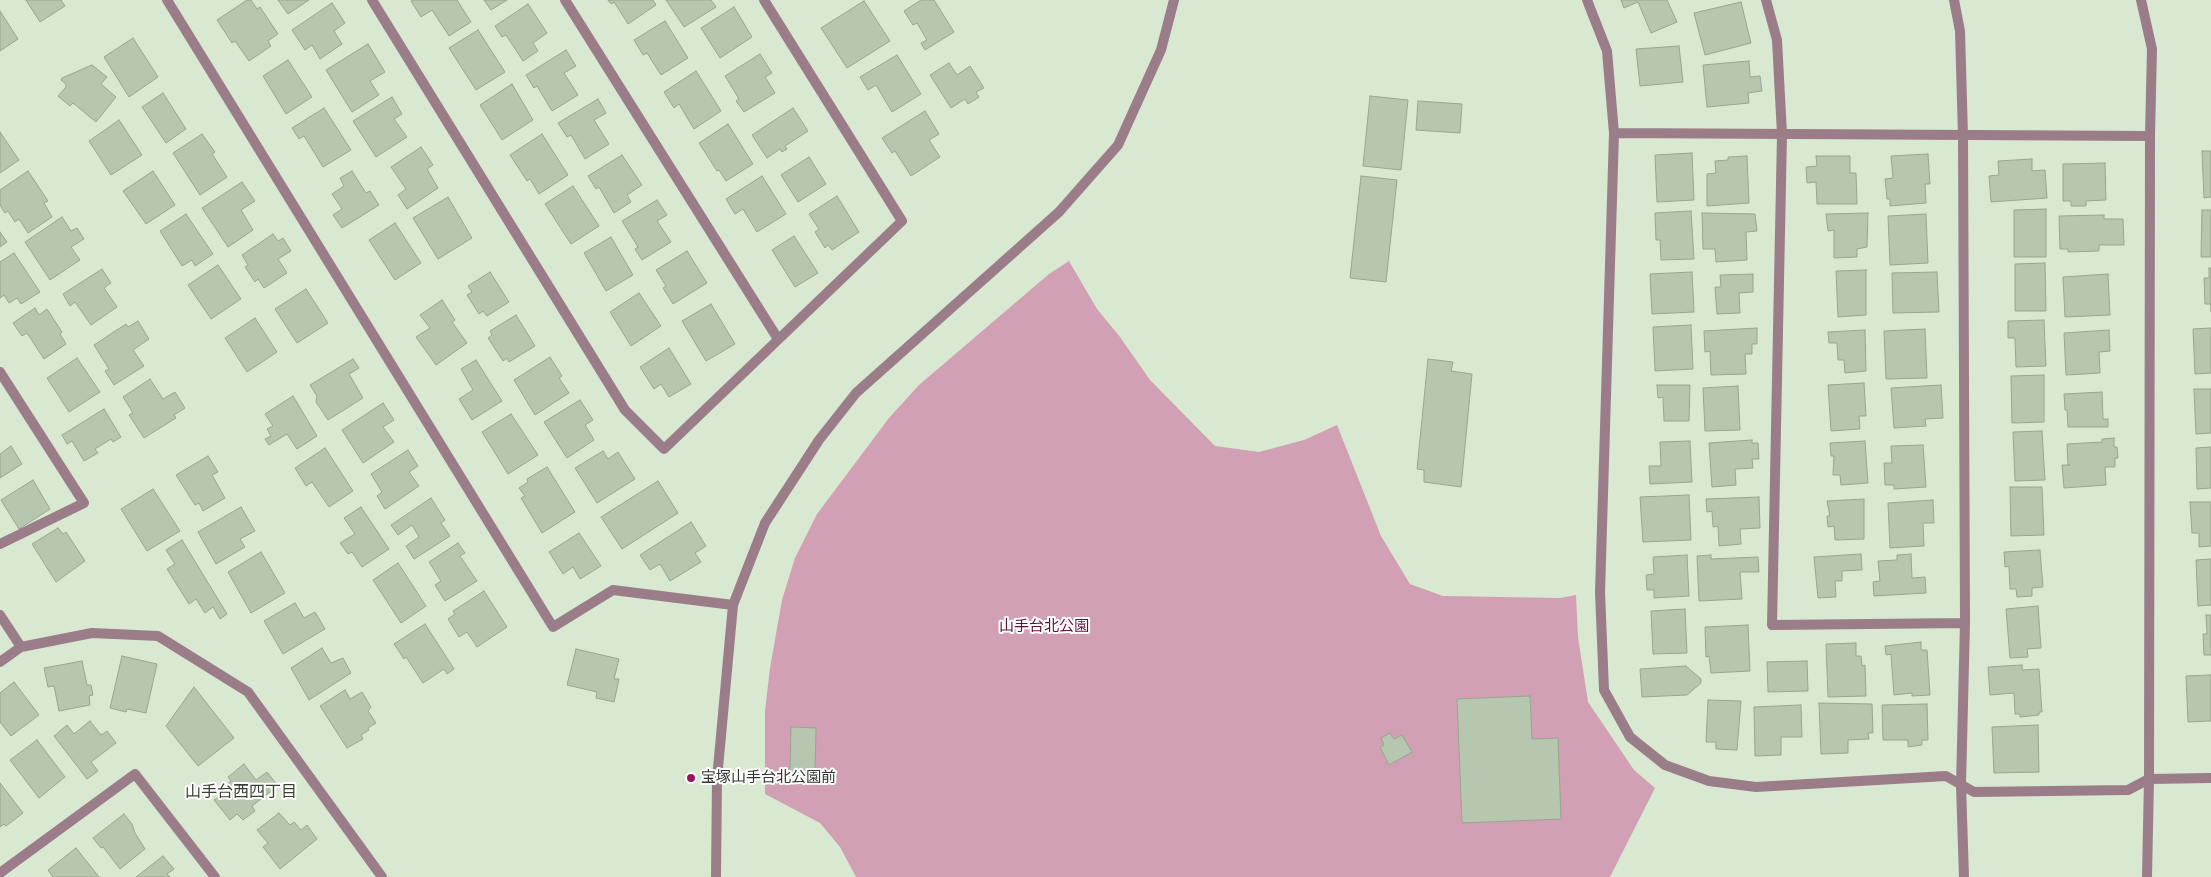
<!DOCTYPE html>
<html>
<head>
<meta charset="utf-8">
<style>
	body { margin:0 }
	canvas { display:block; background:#d9e8d0 }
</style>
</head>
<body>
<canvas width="2211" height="877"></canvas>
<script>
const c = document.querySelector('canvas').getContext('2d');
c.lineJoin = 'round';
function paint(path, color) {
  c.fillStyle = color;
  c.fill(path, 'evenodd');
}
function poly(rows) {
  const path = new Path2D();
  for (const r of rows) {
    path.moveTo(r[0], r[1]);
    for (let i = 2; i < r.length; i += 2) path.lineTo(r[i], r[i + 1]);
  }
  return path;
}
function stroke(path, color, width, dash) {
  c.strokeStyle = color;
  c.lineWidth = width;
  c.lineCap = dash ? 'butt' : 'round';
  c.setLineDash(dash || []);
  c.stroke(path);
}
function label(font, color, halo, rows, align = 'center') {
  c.font = font + ' "Sofia Sans Condensed","Noto Sans JP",sans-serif';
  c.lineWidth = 4;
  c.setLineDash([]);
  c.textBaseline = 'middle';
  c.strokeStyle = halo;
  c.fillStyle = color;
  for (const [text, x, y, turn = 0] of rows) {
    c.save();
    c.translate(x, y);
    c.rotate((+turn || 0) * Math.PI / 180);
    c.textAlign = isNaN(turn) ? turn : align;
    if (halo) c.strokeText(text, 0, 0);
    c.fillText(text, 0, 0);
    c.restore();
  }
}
paint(poly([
	[1069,261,1097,309,1120,337,1150,380,1215,446,1259,452,1304,440,1337,425,1381,536,1410,584,1443,596,1560,598,1576,595,1578,637,1588,702,1634,770,1655,788,1610,877,856,877,840,847,820,823,765,794,765,711,770,668,782,600,795,558,817,514,889,418,919,385,1049,274]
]), '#d2a0b4');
const building = poly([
	[26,0,61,0,65,6,40,22,26,0],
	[247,0,251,0,257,9,260,7,278,34,268,41,271,46,249,61,235,41,232,43,217,20,247,0],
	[278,0,309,0,288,14,278,0],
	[413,0,457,0,471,22,449,36,432,10,421,17,411,1,413,0],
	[484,0,507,0,491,10,484,0],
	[608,0,653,0,656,5,628,24,614,2,611,4,608,0],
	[666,0,711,0,716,7,684,27,666,0],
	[921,0,934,0,954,32,925,50,921,43,927,40,917,23,913,25,904,11,921,0],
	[1621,0,1667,0,1677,22,1651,33,1638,2,1624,8,1621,0],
	[864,1,890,41,847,68,821,28,864,1],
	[1741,2,1751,43,1705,55,1694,13,1741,2],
	[332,3,345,23,334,31,342,44,320,59,312,45,305,50,292,30,332,3],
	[528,4,547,33,533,43,538,51,523,61,506,35,502,37,495,26,528,4],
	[734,7,752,37,720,58,701,28,734,7],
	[0,11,18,39,0,51,0,11],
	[665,21,688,58,661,75,647,53,643,55,634,40,665,21],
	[478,30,505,72,476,90,449,48,478,30],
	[133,38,158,77,129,97,104,57,133,38],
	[368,44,385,72,370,81,379,95,352,112,326,70,368,44],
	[1679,46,1683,82,1640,86,1636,49,1679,46],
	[566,50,576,66,564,73,578,95,552,111,537,86,534,88,526,75,566,50],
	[760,54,772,73,765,77,775,93,744,112,736,101,739,99,725,76,760,54],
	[897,55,921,94,892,112,876,85,868,90,860,77,897,55],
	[288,60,312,97,286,114,263,76,288,60],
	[1749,61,1750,77,1760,76,1762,91,1748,93,1749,103,1707,107,1703,65,1749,61],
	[949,63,957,75,970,66,984,88,976,92,979,97,968,104,965,99,951,108,930,75,949,63],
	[92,65,107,77,101,84,116,97,96,122,73,103,70,106,58,96,66,87,66,84,61,80,62,78,92,65],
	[696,71,721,111,694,129,679,104,674,108,664,92,696,71],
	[512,84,533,120,502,140,480,105,512,84],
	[163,93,186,129,166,143,142,107,163,93],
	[1370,96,1408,100,1401,170,1363,166,1370,96],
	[392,97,402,114,394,119,407,137,376,157,353,121,392,97],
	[598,99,606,113,594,120,609,144,585,159,571,135,567,137,558,123,598,99],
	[1418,101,1462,104,1460,133,1416,130,1418,101],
	[324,108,351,150,323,167,304,136,299,139,292,128,324,108],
	[793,108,808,131,785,146,787,149,782,152,780,149,767,158,752,135,793,108],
	[925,111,939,134,929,140,940,157,911,176,895,151,892,153,882,138,925,111],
	[119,120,142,155,111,175,89,141,119,120],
	[728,124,753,164,726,181,719,170,717,171,699,143,728,124],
	[0,132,19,160,0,173,0,132],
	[202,134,215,152,212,154,227,177,200,195,173,153,202,134],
	[542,134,568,175,539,194,530,179,527,181,510,155,542,134],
	[421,147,433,165,427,169,438,188,407,209,398,195,406,189,391,167,421,147],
	[2202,151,2211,151,2211,197,2204,198,2202,151],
	[1692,153,1694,200,1657,202,1655,155,1692,153],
	[1928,154,1930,184,1925,184,1926,203,1890,206,1890,199,1887,199,1885,179,1893,178,1891,156,1928,154],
	[622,155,642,185,627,195,631,202,614,213,599,187,596,189,588,176,622,155],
	[1747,156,1749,203,1707,206,1707,174,1716,173,1715,161,1728,160,1728,157,1747,156],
	[1816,156,1850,156,1850,173,1856,173,1857,204,1817,204,1816,182,1807,183,1806,167,1817,166,1816,156],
	[809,157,826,184,798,202,781,175,809,157],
	[2032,159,2032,171,2045,170,2047,198,1991,202,1989,176,1999,175,1998,161,2032,159],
	[2105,163,2106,200,2086,201,2086,206,2071,206,2071,201,2063,201,2063,164,2105,163],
	[28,171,48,201,44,203,52,217,28,233,19,219,15,222,8,211,5,213,0,205,0,190,28,171],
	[153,171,175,205,146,224,123,191,153,171],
	[352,171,366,193,370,191,379,205,342,228,333,215,342,209,332,194,344,186,340,178,352,171],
	[762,176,786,214,757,232,743,209,735,214,726,199,762,176],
	[1361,176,1397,180,1386,282,1350,278,1361,176],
	[242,182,255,201,241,210,253,230,228,247,202,208,242,182],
	[573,186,599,226,571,244,545,204,573,186],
	[837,196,859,232,832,250,828,245,825,248,815,232,819,229,809,214,837,196],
	[448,197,472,238,438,259,413,218,448,197],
	[657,200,667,215,657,221,671,242,642,260,635,249,638,247,622,221,657,200],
	[2046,209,2046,257,2014,257,2014,210,2046,209],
	[2202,210,2211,210,2211,257,2201,257,2202,210],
	[1691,211,1694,259,1661,260,1660,240,1656,240,1655,213,1691,211],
	[1702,213,1755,214,1757,231,1746,232,1747,260,1716,262,1715,249,1703,249,1702,213],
	[1868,213,1867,247,1857,249,1857,257,1834,258,1834,230,1828,231,1826,214,1868,213],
	[186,214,213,254,195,266,192,260,182,266,160,231,186,214],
	[1926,214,1928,263,1890,265,1888,216,1926,214],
	[2104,215,2104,219,2123,219,2124,245,2099,245,2099,251,2068,252,2068,249,2060,249,2059,216,2104,215],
	[62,217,71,231,77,228,84,239,71,247,80,260,50,280,25,242,62,217],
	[395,223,421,263,395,280,369,240,395,223],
	[0,232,7,242,0,247,0,232],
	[273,234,278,241,283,238,291,251,278,259,287,273,264,288,258,279,255,282,245,267,248,265,242,255,273,234],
	[794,236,818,273,795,287,772,250,794,236],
	[611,237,633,275,606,291,584,253,611,237],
	[687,251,707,283,673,304,663,288,666,286,656,270,687,251],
	[14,253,40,292,21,304,17,298,9,303,4,295,0,298,0,262,14,253],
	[2045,263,2046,311,2015,311,2015,264,2045,263],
	[218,265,241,299,211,319,188,285,218,265],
	[2209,268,2211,268,2211,312,2211,304,2205,304,2204,278,2209,278,2209,268],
	[102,269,111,283,104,288,117,307,91,325,75,302,70,306,63,294,102,269],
	[1866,270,1866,315,1838,317,1836,271,1866,270],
	[490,272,509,302,487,316,483,311,479,314,467,295,472,292,468,286,490,272],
	[1692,272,1694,312,1652,314,1650,274,1692,272],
	[1937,272,1939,312,1893,313,1892,273,1937,272],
	[1753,274,1753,292,1739,293,1740,313,1717,314,1715,287,1721,287,1720,275,1753,274],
	[2108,274,2110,315,2065,317,2063,277,2108,274],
	[306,289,328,323,297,343,275,309,306,289],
	[639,293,661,326,631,346,610,312,639,293],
	[442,300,455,320,452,322,467,343,436,365,416,337,430,328,420,315,442,300],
	[711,304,735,344,706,361,682,321,711,304],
	[35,308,39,315,47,309,62,332,60,334,66,344,44,359,27,333,22,336,13,323,35,308],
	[516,315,535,346,509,362,507,358,503,361,488,338,492,335,490,331,516,315],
	[255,318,277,352,247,372,225,338,255,318],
	[2044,320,2046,366,2016,367,2015,338,2008,338,2008,321,2044,320],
	[138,321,149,339,133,350,144,366,114,385,105,371,109,369,94,345,126,324,128,327,138,321],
	[1691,325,1693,369,1655,371,1653,327,1691,325],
	[1757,328,1757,344,1752,344,1752,354,1745,354,1746,374,1711,375,1710,351,1705,352,1704,331,1757,328],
	[2211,328,2211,373,2195,374,2193,329,2211,328],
	[1925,329,1927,378,1886,379,1884,331,1925,329],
	[1865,330,1866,371,1845,373,1844,360,1838,360,1837,343,1829,343,1828,332,1865,330],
	[2109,330,2110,351,2099,352,2100,373,2066,375,2064,333,2109,330],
	[669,348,691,384,669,397,661,384,654,389,640,367,669,348],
	[550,357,562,376,559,378,569,393,535,415,514,380,550,357],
	[77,358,100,392,69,412,47,378,77,358],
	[353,359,359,368,349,374,363,398,328,420,316,402,317,396,310,385,353,359],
	[1428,359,1453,362,1451,371,1472,374,1461,487,1424,482,1424,470,1417,469,1428,359],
	[476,360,502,401,472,420,459,399,473,390,461,369,476,360],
	[2044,375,2044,422,2012,423,2011,376,2044,375],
	[150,379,163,399,175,392,185,408,174,415,176,418,144,438,129,415,133,413,123,397,150,379],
	[1864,383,1866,416,1859,416,1860,429,1831,431,1828,385,1864,383],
	[1657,385,1690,385,1689,421,1664,421,1663,397,1658,398,1657,385],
	[1941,385,1943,418,1925,419,1926,426,1894,428,1891,388,1941,385],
	[1738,386,1740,430,1705,431,1703,388,1738,386],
	[2194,389,2211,389,2211,433,2196,434,2194,389],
	[2102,392,2103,419,2108,419,2108,427,2068,427,2067,410,2065,410,2064,394,2102,392],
	[293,396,317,436,297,449,287,434,269,445,265,439,271,436,267,429,273,426,265,414,293,396],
	[580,400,593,420,585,425,594,440,567,458,544,422,580,400],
	[383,403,394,420,383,427,394,442,363,463,342,430,383,403],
	[104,409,121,437,113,442,111,439,95,449,98,453,84,461,72,441,67,444,62,435,104,409],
	[511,414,538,455,508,474,482,432,511,414],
	[2042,431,2045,480,2015,481,2013,432,2042,431],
	[2114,438,2114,447,2117,447,2118,458,2115,458,2115,467,2105,467,2106,485,2064,488,2062,465,2070,465,2068,465,2067,444,2102,442,2102,439,2114,438],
	[1752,440,1752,443,1758,443,1759,459,1752,459,1753,468,1735,469,1736,485,1712,487,1709,443,1752,440],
	[1690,441,1692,482,1650,484,1649,466,1661,466,1660,442,1690,441],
	[1865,441,1868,483,1841,485,1840,475,1833,475,1834,456,1831,456,1830,443,1865,441],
	[1923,445,1926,487,1894,489,1894,485,1885,485,1884,463,1892,463,1891,446,1923,445],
	[11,446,22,464,0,478,0,454,11,446],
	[2211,447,2211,488,2197,489,2196,448,2211,447],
	[325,448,353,491,329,507,312,482,306,486,295,468,325,448],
	[408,450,418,466,409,472,419,486,385,509,377,496,382,492,371,474,408,450],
	[603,451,608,459,618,452,635,479,597,503,575,468,603,451],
	[208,456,218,472,212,475,225,498,203,511,199,503,195,505,176,475,208,456],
	[547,467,575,512,542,533,521,498,525,496,519,488,528,482,527,479,547,467],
	[33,480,50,509,19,529,1,500,33,480],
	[658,481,678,513,622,549,601,517,658,481],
	[2010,487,2042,487,2044,535,2011,536,2010,487],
	[153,489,180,531,147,551,121,509,153,489],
	[1689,495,1691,540,1643,542,1640,497,1689,495],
	[1759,497,1760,528,1740,529,1741,544,1719,546,1718,526,1713,527,1712,511,1707,512,1706,499,1759,497],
	[431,498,445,520,441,523,450,536,414,559,406,546,419,537,412,525,398,535,391,525,431,498],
	[1864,499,1864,539,1835,540,1834,526,1828,527,1827,516,1830,516,1827,501,1864,499],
	[1933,500,1934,523,1923,523,1924,546,1890,548,1888,503,1933,500],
	[2190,502,2211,502,2211,546,2199,547,2199,533,2192,533,2190,502],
	[241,507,255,531,240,539,245,547,216,564,198,532,241,507],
	[361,507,389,549,362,567,352,552,348,554,340,543,355,534,344,518,361,507],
	[691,522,706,546,695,553,701,562,670,581,660,564,650,570,640,555,691,522],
	[58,528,63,534,66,532,85,561,56,582,32,544,58,528],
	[579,533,601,566,580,579,573,567,563,574,549,552,579,533],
	[182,540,227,614,220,619,213,607,205,613,196,599,189,604,167,569,175,564,166,550,182,540],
	[458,543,465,553,460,556,477,581,445,601,435,585,441,581,429,562,458,543],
	[2040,550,2043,587,2032,588,2032,596,2017,597,2016,589,2010,589,2009,566,2005,567,2004,552,2040,550],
	[261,552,285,593,251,613,228,572,261,552],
	[1861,554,1862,570,1842,571,1842,581,1835,581,1836,597,1818,598,1814,557,1861,554],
	[1911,554,1912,578,1925,577,1926,593,1874,596,1873,582,1880,581,1878,561,1897,560,1897,555,1911,554],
	[1687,555,1689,596,1654,598,1654,590,1647,590,1646,575,1654,574,1653,557,1687,555],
	[1711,555,1711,559,1758,557,1759,572,1740,572,1742,599,1699,601,1697,556,1711,555],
	[2211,559,2211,605,2198,606,2196,560,2211,559],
	[398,563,426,606,401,623,373,580,398,563],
	[484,591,507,627,477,647,467,632,459,637,448,619,455,614,453,611,484,591],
	[295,603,304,618,315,612,325,629,283,654,264,621,295,603],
	[2038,606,2041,648,2027,649,2028,657,2010,658,2006,609,2038,606],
	[1685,609,1687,653,1653,654,1651,611,1685,609],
	[2206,615,2211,615,2211,655,2204,655,2203,634,2207,634,2206,615],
	[425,624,454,669,447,674,444,669,423,683,406,657,404,659,394,644,425,624],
	[1748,625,1750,671,1711,673,1709,656,1706,657,1705,627,1748,625],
	[1921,642,1921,650,1927,650,1930,695,1912,696,1912,693,1894,695,1891,654,1886,655,1885,646,1921,642],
	[1856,643,1856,656,1861,656,1862,666,1865,665,1866,696,1828,697,1826,644,1856,643],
	[322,648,331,663,343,658,351,673,309,700,291,668,322,648],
	[576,649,619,659,614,679,619,679,614,702,596,698,597,692,567,685,576,649],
	[122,656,157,664,146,713,127,709,126,712,110,708,122,656],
	[82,661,87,685,91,685,93,695,89,696,90,705,59,711,54,686,48,687,44,668,82,661],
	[1807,661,1808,691,1768,692,1767,662,1807,661],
	[2022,665,2022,670,2039,669,2042,712,2039,712,2039,715,2020,717,2020,714,2015,714,2014,693,1990,695,1988,667,2022,665],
	[1686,666,1701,679,1701,683,1687,695,1642,697,1640,669,1686,666],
	[2211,675,2211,721,2188,722,2186,676,2211,675],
	[14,682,39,715,11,736,0,722,0,693,14,682],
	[194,687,234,738,198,766,166,726,194,687],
	[345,690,350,699,362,692,371,707,368,711,376,723,368,728,369,730,361,735,363,739,347,748,320,706,345,690],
	[1530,696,1532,739,1558,738,1561,819,1462,823,1457,699,1530,696],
	[1708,700,1741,701,1737,750,1716,749,1716,742,1706,742,1708,700],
	[1819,703,1872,704,1873,733,1868,733,1869,739,1848,740,1848,753,1821,754,1819,703],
	[1927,704,1928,740,1922,740,1922,745,1908,747,1908,740,1883,740,1882,705,1927,704],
	[1801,705,1802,737,1781,737,1781,755,1755,756,1754,707,1801,705],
	[90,721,101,735,107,731,116,743,91,762,98,771,87,779,54,736,67,725,74,734,90,721],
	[2038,725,2039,772,1994,773,1992,727,2038,725],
	[791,727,816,728,815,773,790,772,791,727],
	[1390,733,1394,739,1402,735,1412,752,1389,765,1380,747,1384,745,1381,738,1390,733],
	[37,740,65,777,39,798,10,760,37,740],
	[244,764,256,780,267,772,278,786,252,806,255,811,243,820,237,814,230,820,214,800,222,794,219,791,231,781,228,777,244,764],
	[0,783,23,813,6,826,4,824,0,827,0,783],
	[279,813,290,825,294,822,301,830,307,825,317,839,280,869,263,847,268,843,257,830,279,813],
	[124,814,132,824,135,833,145,849,120,869,103,847,101,848,93,838,124,814],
	[76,848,99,877,53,877,48,870,76,848],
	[163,856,174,869,167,874,170,877,136,877,163,856]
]);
paint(building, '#b7c6ae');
stroke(building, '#98a68f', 1);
stroke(poly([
	[167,0,553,627,613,590,733,605],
	[372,0,625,410,664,449,902,221,764,0],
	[565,0,778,339],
	[1587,0,1607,51,1614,133,1600,592,1604,690,1630,737,1665,765,1709,781,1756,787,1946,776,1974,792,2128,790,2149,779,2211,778],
	[1766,0,1777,40,1782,134,1772,625,1965,623,1963,136,1960,31,1954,0],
	[2141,0,2152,49,2150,136,2149,779,2147,877],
	[1614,133,2150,136],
	[0,372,84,503,0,544],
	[0,615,21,647],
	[0,662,21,647,92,633,158,636,248,692,382,877],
	[0,873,135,774,215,877],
	[1964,877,1961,785,1965,623]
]), '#9b7d89', 10);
stroke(poly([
	[716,877,717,779,733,605,765,523,819,440,856,393,1059,212,1118,145,1161,50,1174,0]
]), '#9b7d89', 10);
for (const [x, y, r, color] of [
	[691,778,5,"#9d1261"]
]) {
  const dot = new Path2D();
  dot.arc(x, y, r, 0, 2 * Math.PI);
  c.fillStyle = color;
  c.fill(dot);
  stroke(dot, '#fff', 2);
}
label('15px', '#62103c', '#fff', [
	["山手台北公園",1044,627]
]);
label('15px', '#30362d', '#fff', [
	["宝塚山手台北公園前",701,778]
], 'left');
label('16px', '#374330', '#fff', [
	["山手台西四丁目",241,793]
]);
</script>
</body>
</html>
